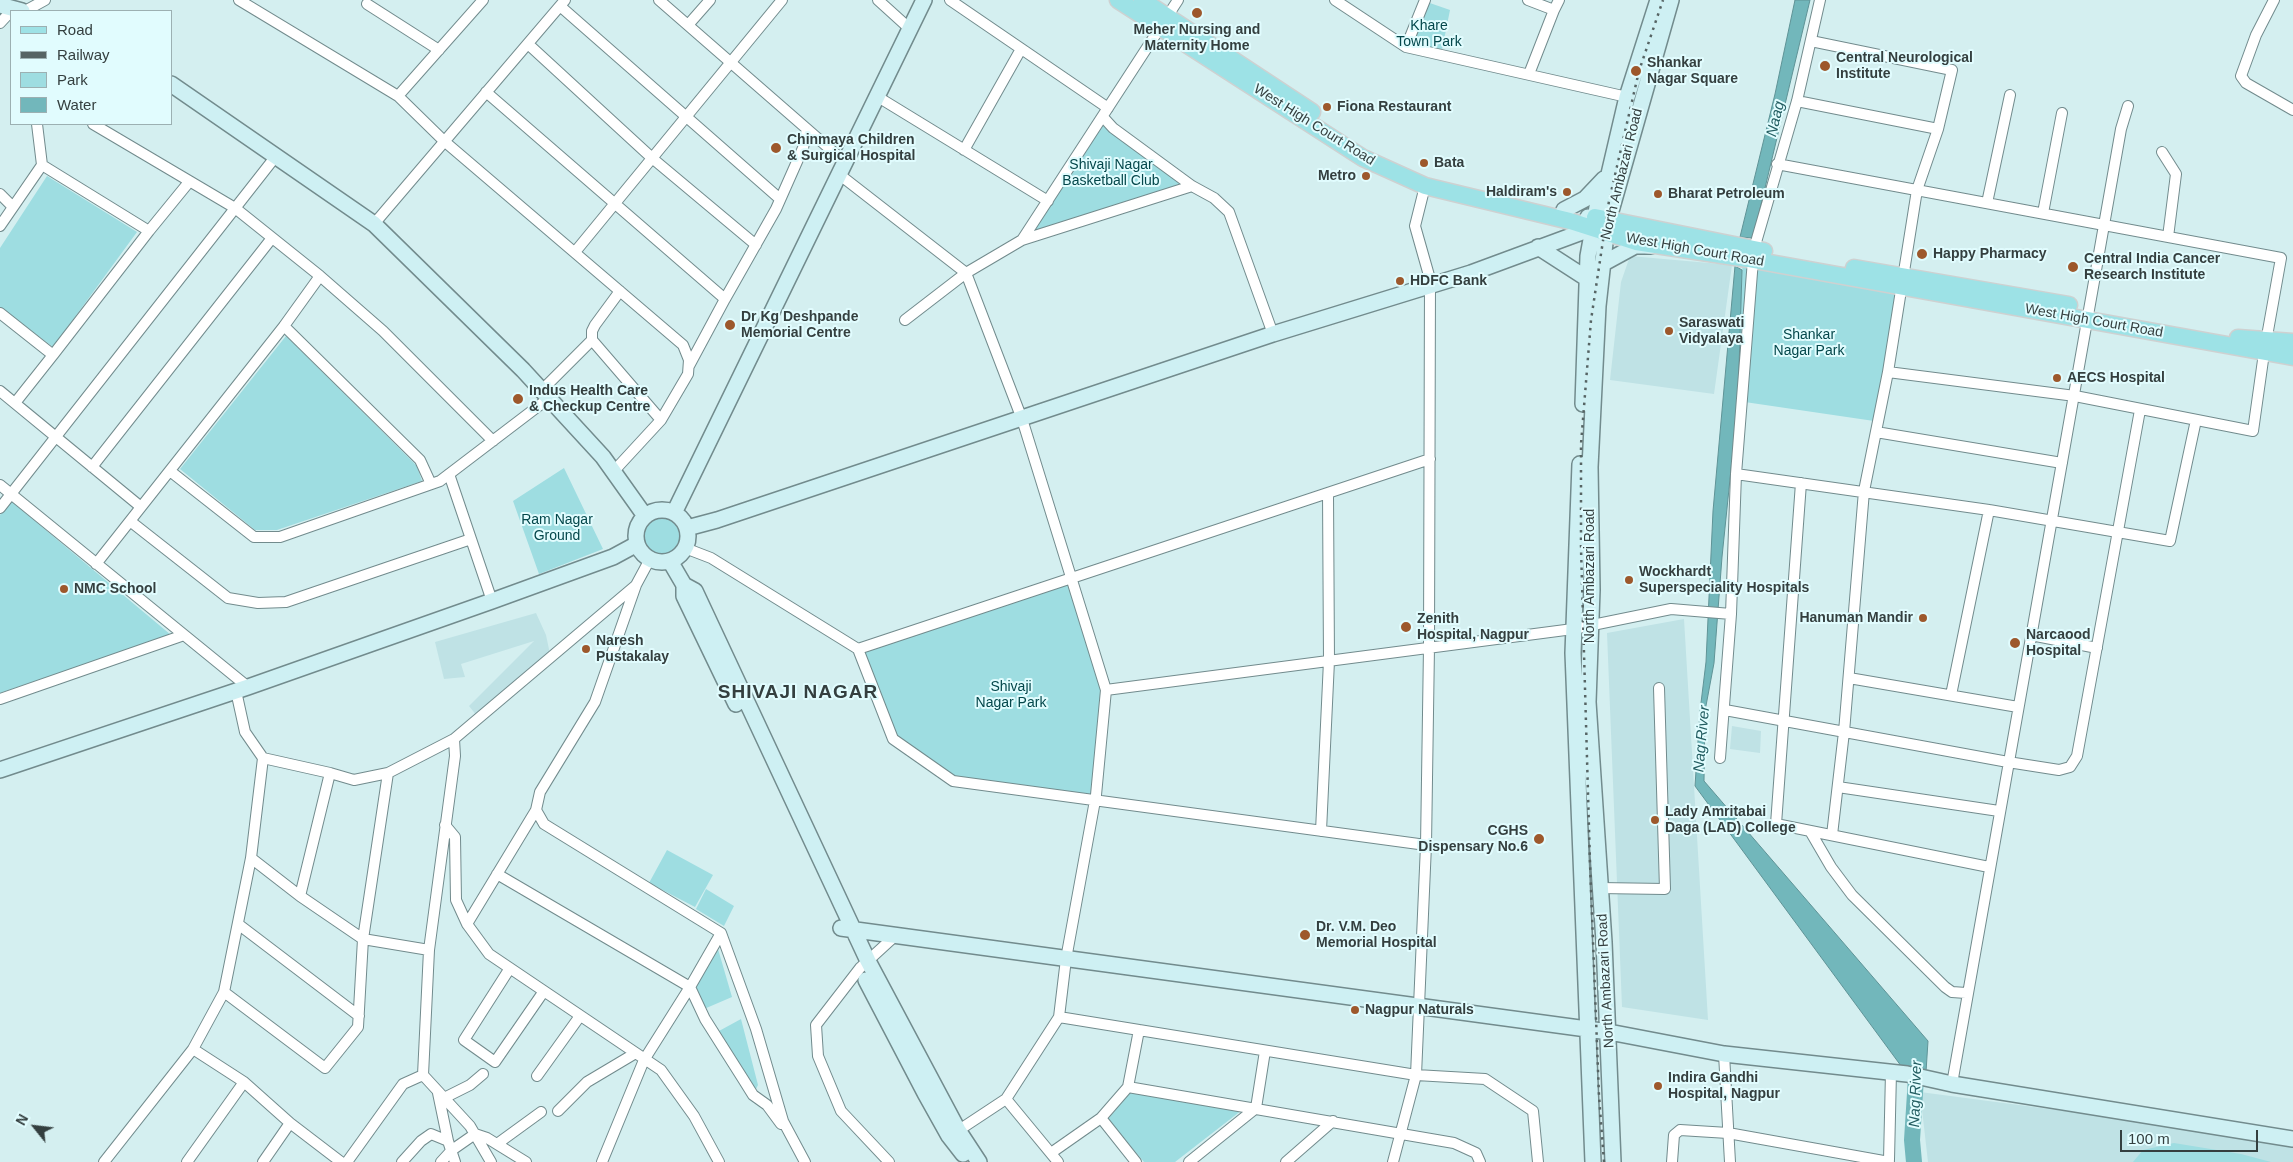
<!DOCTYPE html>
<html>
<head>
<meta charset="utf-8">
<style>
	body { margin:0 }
	#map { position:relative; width:2293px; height:1162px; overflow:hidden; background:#d4eff0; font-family:Helvetica,sans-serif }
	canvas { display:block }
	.legend { position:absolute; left:10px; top:10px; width:162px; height:115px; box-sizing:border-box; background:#e1fcfe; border:1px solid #9cb0b2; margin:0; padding:6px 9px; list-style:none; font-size:15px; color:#343f3f }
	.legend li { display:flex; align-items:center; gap:10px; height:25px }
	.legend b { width:25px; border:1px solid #9cb0b2 }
	.north { position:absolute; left:10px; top:1102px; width:50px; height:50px; -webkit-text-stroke:4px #e1fcfe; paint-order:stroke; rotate:299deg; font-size:14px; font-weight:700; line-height:20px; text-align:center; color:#343f3f }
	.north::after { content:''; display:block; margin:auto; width:18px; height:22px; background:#343f3f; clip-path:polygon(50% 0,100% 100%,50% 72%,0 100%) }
	.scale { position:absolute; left:2120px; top:1130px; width:138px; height:22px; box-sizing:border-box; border:2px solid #343f3f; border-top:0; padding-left:6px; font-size:15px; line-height:18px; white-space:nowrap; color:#343f3f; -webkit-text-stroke:4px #e1fcfe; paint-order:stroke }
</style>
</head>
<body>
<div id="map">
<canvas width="2293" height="1162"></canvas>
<ul class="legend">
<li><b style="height:6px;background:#9de2e6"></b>Road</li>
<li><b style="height:6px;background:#566464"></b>Railway</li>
<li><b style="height:14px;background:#9edde1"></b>Park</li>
<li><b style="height:14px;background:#72b7bb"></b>Water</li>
</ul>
<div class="north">N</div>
<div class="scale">100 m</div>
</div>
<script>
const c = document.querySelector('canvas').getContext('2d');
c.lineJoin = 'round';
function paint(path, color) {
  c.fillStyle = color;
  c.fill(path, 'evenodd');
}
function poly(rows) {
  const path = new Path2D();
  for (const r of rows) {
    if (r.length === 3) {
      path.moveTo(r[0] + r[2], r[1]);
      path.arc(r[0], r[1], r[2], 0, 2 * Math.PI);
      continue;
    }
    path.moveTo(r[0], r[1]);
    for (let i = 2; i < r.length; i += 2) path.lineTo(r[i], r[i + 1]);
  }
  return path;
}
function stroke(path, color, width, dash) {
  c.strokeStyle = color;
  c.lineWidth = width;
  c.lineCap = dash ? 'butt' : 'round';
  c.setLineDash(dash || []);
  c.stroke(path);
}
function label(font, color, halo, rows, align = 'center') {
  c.font = font + ' Helvetica,sans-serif';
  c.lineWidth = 4;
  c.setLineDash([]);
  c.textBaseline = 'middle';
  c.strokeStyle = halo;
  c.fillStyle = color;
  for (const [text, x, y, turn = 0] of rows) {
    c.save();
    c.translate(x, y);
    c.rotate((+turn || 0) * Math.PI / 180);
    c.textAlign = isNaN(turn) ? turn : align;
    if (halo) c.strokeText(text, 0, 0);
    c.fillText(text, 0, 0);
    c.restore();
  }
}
paint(poly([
	[1630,256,1732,265,1714,394,1610,380,1621,282],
	[536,613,546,635,550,654,481,721,469,706,534,641,461,664,465,677,444,679,435,642],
	[1684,619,1708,1020,1622,1007,1607,633],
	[1732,726,1761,731,1760,753,1730,749],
	[1920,1092,2293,1141,2293,1162,1928,1162]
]), '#bfe2e5');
paint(poly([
	[1424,1,1450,10,1441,55,1406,47],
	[1103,122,1186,186,1022,240],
	[47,176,137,232,53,347,0,307,0,248],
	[1744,261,1899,290,1874,421,1738,401,1742,270],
	[286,336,417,466,422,481,277,530,255,530,180,469],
	[564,468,603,549,539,574,513,501],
	[11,501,171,635,0,693,0,515],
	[662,536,19],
	[1071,579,1106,690,1095,800,953,781,893,739,859,649],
	[667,850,713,875,695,907,649,883],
	[706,889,734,906,724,926,696,909],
	[718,949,732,997,704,1009,694,987],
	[741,1019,758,1085,756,1089,750,1085,719,1031],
	[1130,1093,1242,1110,1175,1162,1144,1162,1108,1119],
	[2174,1143,2241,1154,2271,1162,2133,1162,2143,1150]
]), '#9edde1');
const water = poly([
	[1795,0,1810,0,1753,238,1740,237,1775,94,1795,0],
	[1735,266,1742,270,1738,401,1722,557,1714,663,1705,711,1704,781,1928,1041,1926,1072,1907,1074,1695,786,1700,711,1706,662,1713,511,1735,266]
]);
paint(water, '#72b7bb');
stroke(water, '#5f9396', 1);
stroke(poly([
	[1914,1162,1912,1140,1917,1062]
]), '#72b7bb', 16);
const street = poly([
	[239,0,398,96,444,141,683,345,689,360,688,374,661,420,613,472],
	[659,0,846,163],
	[878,0,910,29],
	[950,0,1108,108],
	[1335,0,1406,47,1627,97],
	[1528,0,1554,10,1529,74],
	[2274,0,2256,35,2241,76,2246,83,2293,110],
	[367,4,439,50],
	[560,6,780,199],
	[1554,10,1559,0],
	[25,11,45,0],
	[0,23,13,9],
	[688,25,710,0],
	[1811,41,1952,70,1938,129,1917,190,1888,372,1864,491,1844,732,1832,835],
	[528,44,652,158,756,245],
	[1406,47,1425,0],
	[486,92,725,299,776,209,803,148,807,129],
	[398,96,483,0],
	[878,97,1048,201],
	[1797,101,1938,129],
	[1103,117,1113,128,1192,186,1214,198,1229,212,1273,334],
	[37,124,42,165,149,231,189,182],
	[93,124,235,208,320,276,383,331,493,441],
	[964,150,1021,49],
	[2162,152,2176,174,2168,237],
	[1777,164,2281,258,2264,353,2253,431,2075,396,1888,372],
	[840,175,966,273,1022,419,1106,690,1096,795,1066,959,1059,1017,1006,1099,953,1134],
	[0,194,13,207],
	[1987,203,2010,95],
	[2043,213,2062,113],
	[374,224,565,0],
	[0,226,42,165],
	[1022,240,1178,0],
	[1754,249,1797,101,1820,0],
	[575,252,782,0],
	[620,291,595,325,592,331,592,340,661,420],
	[0,313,53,355,149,231],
	[905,320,966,273,1022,240,1192,186],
	[284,326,420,460,431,484],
	[689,366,725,299],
	[542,390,592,340],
	[0,391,141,507],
	[15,403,53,355],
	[1876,432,2062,463],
	[92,467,272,238],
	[170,471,254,537,280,537,440,481,549,398],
	[449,474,492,601],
	[1736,474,1989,510,2170,541,2196,420],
	[1801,483,1776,824,1989,867],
	[0,485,248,687],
	[0,508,276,156],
	[130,521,228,598,258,603,286,602,471,539],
	[685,548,711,558,858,649,893,739,953,781,1426,845],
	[650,559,636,585,595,702,540,792,536,810,544,824,721,933,756,1029,783,1121,805,1162],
	[96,564,284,326,320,276],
	[2031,635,2097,648],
	[858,649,1430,459],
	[1849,678,2018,707],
	[1106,690,1573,629,1671,609,1731,614],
	[236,691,245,732,263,758,251,858,224,992,325,1068,358,1027,363,939,300,896,330,773,354,780,388,773,454,739],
	[1951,695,1989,510],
	[0,699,184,635],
	[1725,710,2008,762,2059,770,2070,767,2077,756,2140,410],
	[263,758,330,773],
	[1720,758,1731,614,1736,474,1753,260],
	[388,773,363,939,429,950],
	[1838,787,1999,811],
	[445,825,455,837,456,900,467,924,489,954,661,1070,694,1116,719,1162],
	[1321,831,1329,661,1328,493],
	[1810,831,1831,867,1852,895,1945,987,1952,992,1966,993],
	[251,858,300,896],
	[497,874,690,987,644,1060,602,1162],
	[1599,888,1665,889,1659,688],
	[238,924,359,1016],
	[467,924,536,810],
	[721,933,690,987,705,1019,743,1079,753,1095,767,1105,781,1124],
	[510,968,464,1040,495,1062,544,991],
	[224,992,193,1049,244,1082,290,1123,341,1162],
	[1059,1017,1416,1075,1485,1079,1533,1111,1538,1162],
	[1724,1054,1730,1162],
	[423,1075,470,1126,491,1162],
	[537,1076,580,1016],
	[1952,1084,2121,129,2128,106],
	[1128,1087,1454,1143,1476,1153,1480,1162],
	[438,1093,448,1141],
	[444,1098,470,1085,483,1074],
	[1006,1099,1058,1162],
	[558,1111,587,1082,634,1054],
	[1101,1118,1136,1162],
	[497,1144,541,1112],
	[1051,1153,1101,1118,1128,1087,1139,1030],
	[1889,1160,1891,1072],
	[104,1162,193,1049],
	[187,1162,244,1082],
	[263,1162,290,1123],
	[347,1162,403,1084,423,1075,429,950,455,756,454,739,635,586],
	[402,1162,421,1141,431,1134,448,1141,455,1162],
	[441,1162,452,1150,475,1134,487,1138,526,1162],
	[889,1162,841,1111,818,1056,816,1025,860,968,896,935],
	[1189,1162,1256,1108,1265,1051],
	[1286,1162,1333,1121],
	[1393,1162,1416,1075,1426,845,1429,647,1430,279,1415,226,1425,186],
	[1672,1162,1674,1135,1680,1130,1728,1133,1889,1162]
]);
const secondary = poly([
	[0,5,22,11],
	[171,84,374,224,523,370,603,457,645,516],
	[1564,210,1585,199,1604,179],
	[1538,247,1586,278],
	[1602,264,1635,246,1651,246],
	[1583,404,1588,256,1597,207,1609,174,1627,97,1658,0],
	[1580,464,1573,653,1593,1162],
	[662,536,26],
	[674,513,924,0],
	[687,528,717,520,1273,334,1471,273,1582,232,1588,217],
	[670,561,684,585,695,591,868,961,958,1130,979,1162],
	[684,585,684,596,736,704],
	[0,770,248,687,492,601,613,557,637,544],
	[841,928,1609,1032,1724,1054,1907,1074,1952,1084,2293,1139],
	[866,980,925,1093,949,1136,963,1154],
	[1613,1162,1604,942,1588,702,1592,590,1590,467,1598,306,1607,225,1671,0]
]);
const primary = poly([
	[1118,0,1363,158,1425,186,1570,221,1636,242,1748,259,2293,357],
	[1142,0,1312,112],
	[1595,217,1764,251],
	[1854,268,2069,305],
	[2238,338,2293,342]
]);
stroke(street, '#728b8d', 12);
stroke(secondary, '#728b8d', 18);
stroke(primary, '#ced1d1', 19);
stroke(street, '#fff', 10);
stroke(secondary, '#cef0f3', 15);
stroke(primary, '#9de2e6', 16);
stroke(poly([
	[1604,1162,1599,1096,1590,863,1581,548,1581,444,1591,320,1609,201,1639,71,1663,0]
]), '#566464', 2.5, [2.5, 5]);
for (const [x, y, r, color] of [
	[1197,13,6,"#9d582c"],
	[1825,66,6,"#9d582c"],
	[1636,71,6,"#9d582c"],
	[1327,107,5,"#9d582c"],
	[776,148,6,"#9d582c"],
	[1424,163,5,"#9d582c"],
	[1366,176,5,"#9d582c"],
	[1567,192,5,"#9d582c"],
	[1658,194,5,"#9d582c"],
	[1922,254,6,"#9d582c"],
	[2073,267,6,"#9d582c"],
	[1400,281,5,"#9d582c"],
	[730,325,6,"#9d582c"],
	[1669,331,5,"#9d582c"],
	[2057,378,5,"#9d582c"],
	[518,399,6,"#9d582c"],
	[1629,580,5,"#9d582c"],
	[64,589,5,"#9d582c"],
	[1923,618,5,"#9d582c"],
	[1406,627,6,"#9d582c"],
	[2015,643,6,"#9d582c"],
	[586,649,5,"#9d582c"],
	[1655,820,5,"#9d582c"],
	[1539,839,6,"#9d582c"],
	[1305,935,6,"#9d582c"],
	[1355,1010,5,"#9d582c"],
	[1658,1086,5,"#9d582c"]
]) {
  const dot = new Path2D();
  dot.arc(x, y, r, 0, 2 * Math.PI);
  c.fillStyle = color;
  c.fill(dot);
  stroke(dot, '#e1fcfe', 2);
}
label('14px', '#04474b', '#e1fcfe', [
	["Khare",1429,26],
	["Town Park",1429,42],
	["Shivaji Nagar",1111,165],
	["Basketball Club",1111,181],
	["Shankar",1809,335],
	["Nagar Park",1809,351],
	["Ram Nagar",557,520],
	["Ground",557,536],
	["Shivaji",1011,687],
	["Nagar Park",1011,703]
]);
label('bold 14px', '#343f3f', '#e1fcfe', [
	["Meher Nursing and",1197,30,"center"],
	["Maternity Home",1197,46,"center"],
	["Central Neurological",1836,58],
	["Institute",1836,74],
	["Shankar",1647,63],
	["Nagar Square",1647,79],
	["Fiona Restaurant",1337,107],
	["Chinmaya Children",787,140],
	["& Surgical Hospital",787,156],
	["Bata",1434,163],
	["Metro",1356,176,"right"],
	["Haldiram's",1557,192,"right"],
	["Bharat Petroleum",1668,194],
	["Happy Pharmacy",1933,254],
	["Central India Cancer",2084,259],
	["Research Institute",2084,275],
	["HDFC Bank",1410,281],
	["Dr Kg Deshpande",741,317],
	["Memorial Centre",741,333],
	["Saraswati",1679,323],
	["Vidyalaya",1679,339],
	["AECS Hospital",2067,378],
	["Indus Health Care",529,391],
	["& Checkup Centre",529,407],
	["Wockhardt",1639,572],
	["Superspeciality Hospitals",1639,588],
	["NMC School",74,589],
	["Hanuman Mandir",1913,618,"right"],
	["Zenith",1417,619],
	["Hospital, Nagpur",1417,635],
	["Narcaood",2026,635],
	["Hospital",2026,651],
	["Naresh",596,641],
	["Pustakalay",596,657],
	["Lady Amritabai",1665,812],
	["Daga (LAD) College",1665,828],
	["CGHS",1528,831,"right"],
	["Dispensary No.6",1528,847,"right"],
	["Dr. V.M. Deo",1316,927],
	["Memorial Hospital",1316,943],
	["Nagpur Naturals",1365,1010],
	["Indira Gandhi",1668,1078],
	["Hospital, Nagpur",1668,1094]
], 'left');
label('14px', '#343f3f', '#e1fcfe', [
	["West High Court Road",1314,125,32],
	["North Ambazari Road",1622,174,-76],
	["West High Court Road",1695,250,10],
	["West High Court Road",2094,321,10],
	["North Ambazari Road",1590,576,-90],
	["North Ambazari Road",1606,981,-93]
]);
label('italic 15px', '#235d61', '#e1fcfe', [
	["Naag",1776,119,-76],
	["Nag River",1702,739,-85],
	["Nag River",1916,1094,-88]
]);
c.letterSpacing = '1px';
label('bold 19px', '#343f3f', '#e1fcfe', [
	["SHIVAJI NAGAR",798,693]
]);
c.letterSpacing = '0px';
</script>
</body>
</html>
